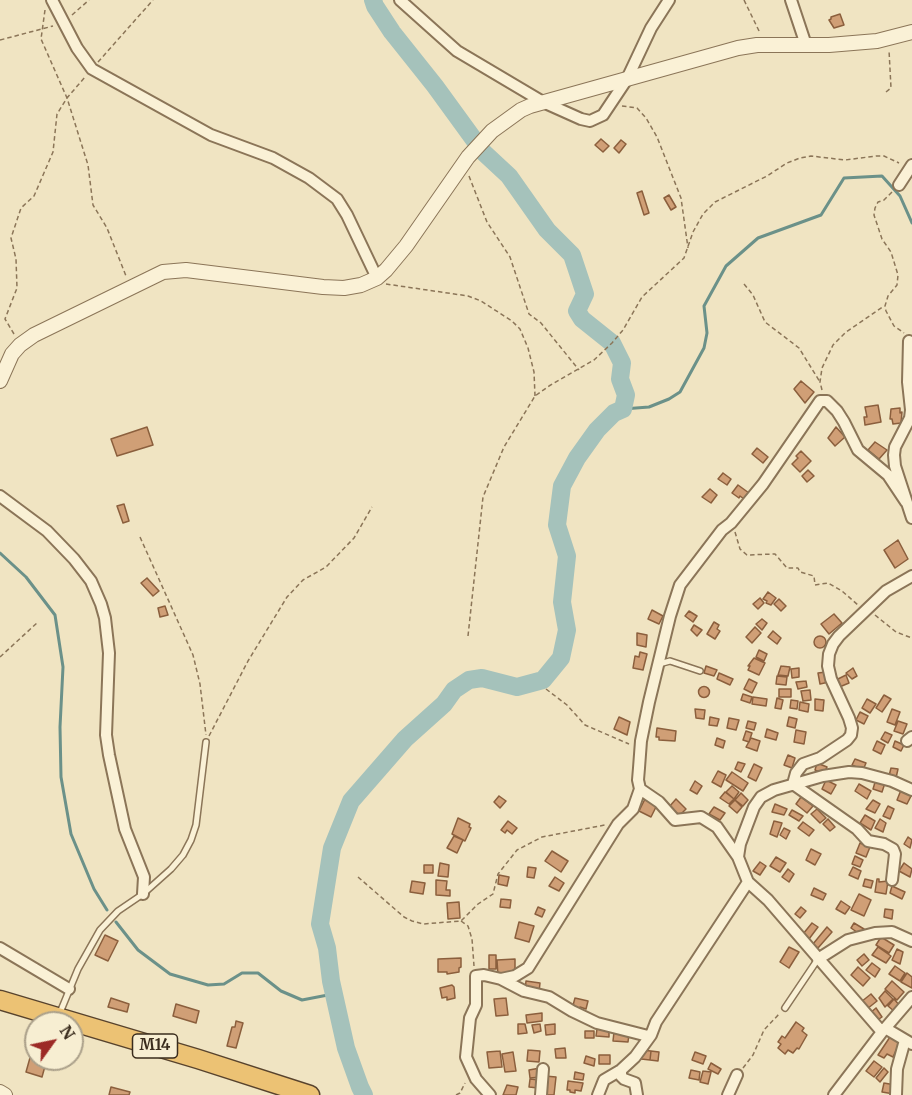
<!DOCTYPE html>
<html>
<head>
<meta charset="utf-8">
<style>
	body { margin:0 }
	#map { position:relative; width:912px; height:1095px; overflow:hidden; background:#f0e4c2; font-family:Merriweather,serif }
	canvas { display:block }
	.north { position:absolute; left:24px; top:1011px; width:60px; height:60px; box-sizing:border-box; background:#f7eed2; border:2px solid #aba08a; border-radius:50%; rotate:57deg; font-size:16px; font-weight:700; line-height:24px; text-align:center; color:#3a2c1d }
	.north::after { content:''; display:block; margin:auto; width:21px; height:27px; background:#9c2a26; clip-path:polygon(50% 0,100% 100%,50% 72%,0 100%) }
</style>
</head>
<body>
<div id="map">
<canvas width="912" height="1095"></canvas>
<div class="north">N</div>
</div>
<script>
const c = document.querySelector('canvas').getContext('2d');
c.lineJoin = 'round';
function poly(rows) {
  const path = new Path2D();
  for (const r of rows) {
    if (r.length === 3) {
      path.moveTo(r[0] + r[2], r[1]);
      path.arc(r[0], r[1], r[2], 0, 2 * Math.PI);
      continue;
    }
    path.moveTo(r[0], r[1]);
    for (let i = 2; i < r.length; i += 2) path.lineTo(r[i], r[i + 1]);
  }
  return path;
}
function stroke(path, color, width, dash) {
  c.strokeStyle = color;
  c.lineWidth = width;
  c.lineCap = dash ? 'butt' : 'round';
  c.setLineDash(dash || []);
  c.stroke(path);
}
function paint(path, color) {
  c.fillStyle = color;
  c.fill(path, 'evenodd');
}
function label(font, color, halo, rows, align = 'center') {
  c.font = font + ' Merriweather,serif';
  c.lineWidth = 4.5;
  c.setLineDash([]);
  c.textBaseline = 'middle';
  c.strokeStyle = halo;
  c.fillStyle = color;
  for (const [text, x, y, turn = 0] of rows) {
    c.save();
    c.translate(x, y);
    c.rotate((+turn || 0) * Math.PI / 180);
    c.textAlign = isNaN(turn) ? turn : align;
    if (halo) c.strokeText(text, 0, 0);
    c.fillText(text, 0, 0);
    c.restore();
  }
}
stroke(poly([
	[623,409,649,407,669,399,680,392,704,348,707,333,704,306,726,266,758,238,821,215,844,178,882,176,900,196,912,223],
	[0,553,26,577,55,615,63,667,60,727,61,777,71,834,94,889,107,910],
	[116,922,138,950,170,974,208,985,224,984,242,973,258,973,281,991,302,1000,333,994]
]), '#6b9189', 3);
stroke(poly([
	[373,0,375,6,392,32,435,86,475,141],
	[364,1095,360,1087,346,1048,331,981,327,948,320,924,332,848,351,801,405,739,444,704,454,690,469,680,482,678,517,687,543,680,561,658,567,630,562,602,567,556,557,525,562,486,577,458,597,430,614,413,623,409,626,395,620,379,622,363,612,343,582,319,577,311,585,294,572,255,547,230,509,176,481,150]
]), '#a5c2bb', 18);
const building = poly([
	[840,14,844,25,834,28,829,20,831,19,831,17,840,14],
	[601,139,609,146,603,152,595,145,601,139],
	[621,140,626,144,619,153,614,148,621,140],
	[642,191,649,213,644,215,637,193,642,191],
	[669,195,676,207,671,210,664,198,669,195],
	[801,381,814,392,805,403,794,389,801,381],
	[878,405,881,422,865,425,864,417,867,417,865,407,878,405],
	[900,408,900,413,902,412,901,423,893,424,892,419,890,419,891,409,900,408],
	[147,427,153,445,117,456,111,439,147,427],
	[836,427,845,437,835,446,828,438,836,427],
	[875,442,887,450,879,459,868,450,875,442],
	[757,448,768,457,763,463,752,454,757,448],
	[801,451,811,461,800,472,792,464,798,458,796,456,801,451],
	[808,470,814,476,807,482,802,476,808,470],
	[723,473,731,479,727,485,718,479,723,473],
	[738,485,749,493,744,499,740,496,739,498,732,493,738,485],
	[710,489,717,495,711,503,702,497,710,489],
	[124,504,129,521,123,523,117,506,124,504],
	[898,540,908,559,895,568,884,550,898,540],
	[147,578,159,591,153,596,141,583,147,578],
	[768,592,776,598,771,605,766,603,767,601,763,599,768,592],
	[760,598,764,603,758,609,753,604,760,598],
	[779,599,786,606,781,611,774,604,779,599],
	[165,606,168,615,160,617,158,608,165,606],
	[652,610,663,616,659,624,648,619,652,610],
	[689,611,697,616,693,622,685,616,689,611],
	[834,614,842,623,829,634,821,624,834,614],
	[762,619,767,623,762,630,756,624,762,619],
	[714,622,719,625,717,629,720,631,715,639,707,634,714,622],
	[694,625,702,630,697,636,691,630,694,625],
	[755,627,761,633,752,643,746,637,755,627],
	[773,631,781,638,777,644,768,637,773,631],
	[637,633,647,635,646,647,637,645,637,633],
	[820,642,6],
	[759,650,767,654,764,661,756,657,759,650],
	[640,652,647,654,643,670,633,668,635,656,639,657,640,652],
	[754,658,765,663,759,675,748,670,750,666,748,666,754,658],
	[706,666,717,670,714,676,704,673,706,666],
	[781,666,790,667,788,676,778,675,781,666],
	[799,668,799,677,792,678,791,669,799,668],
	[853,668,857,676,852,679,846,673,853,668],
	[826,672,829,682,820,684,818,673,826,672],
	[719,673,733,679,730,685,717,679,719,673],
	[846,675,849,683,837,688,834,681,846,675],
	[777,676,787,677,786,685,776,684,777,676],
	[749,679,757,683,752,693,744,689,749,679],
	[806,681,807,687,798,689,796,682,806,681],
	[704,692,5.5],
	[779,689,791,689,791,697,779,697,779,689],
	[810,690,811,700,803,701,801,691,810,690],
	[743,694,752,697,750,703,741,700,743,694],
	[884,695,891,699,882,712,876,708,884,695],
	[753,697,767,699,766,706,752,704,753,697],
	[777,698,783,700,781,709,775,708,777,698],
	[815,699,824,700,823,711,815,710,815,699],
	[867,699,876,704,870,713,862,708,867,699],
	[791,700,798,701,797,709,790,708,791,700],
	[800,702,809,704,808,712,799,710,800,702],
	[695,709,705,710,704,719,696,718,695,709],
	[892,709,900,712,895,725,887,722,892,709],
	[860,712,868,716,864,724,856,720,860,712],
	[619,717,630,722,627,735,614,729,619,717],
	[710,717,719,719,717,726,709,725,710,717],
	[789,717,797,719,795,728,787,726,789,717],
	[729,718,739,720,736,730,727,728,729,718],
	[748,721,756,723,754,730,746,728,748,721],
	[898,721,907,724,903,734,894,731,898,721],
	[657,728,676,731,675,741,659,740,659,737,656,737,657,728],
	[767,729,778,733,776,740,765,737,767,729],
	[796,730,806,732,804,744,794,742,796,730],
	[746,731,752,733,749,742,743,740,746,731],
	[885,732,892,735,888,743,881,739,885,732],
	[717,738,725,741,723,748,715,745,717,738],
	[751,738,760,741,757,751,746,747,751,738],
	[877,741,885,745,881,754,873,750,877,741],
	[895,741,904,745,901,751,893,747,895,741],
	[788,755,795,758,792,768,784,765,788,755],
	[855,759,866,763,863,770,852,765,855,759],
	[738,762,745,764,741,772,735,769,738,762],
	[817,763,827,767,824,774,815,770,817,763],
	[754,764,762,768,756,781,748,777,754,764],
	[891,768,898,769,896,778,889,776,891,768],
	[718,771,726,775,721,787,712,782,718,771],
	[732,772,748,783,743,791,726,780,732,772],
	[876,779,885,783,882,792,873,789,876,779],
	[826,780,836,785,831,794,822,789,826,780],
	[695,781,702,786,697,794,690,790,695,781],
	[859,784,871,791,867,799,855,791,859,784],
	[732,786,739,792,734,799,726,792,732,786],
	[901,790,912,794,907,804,897,800,901,790],
	[725,792,734,799,729,804,720,798,725,792],
	[741,793,748,800,743,806,735,800,741,793],
	[499,796,506,801,500,808,494,802,499,796],
	[646,797,658,803,651,817,639,811,646,797],
	[801,797,813,806,807,813,796,804,801,797],
	[676,799,686,809,679,816,669,807,676,799],
	[735,800,742,807,737,813,729,806,735,800],
	[873,800,880,804,875,813,866,809,873,800],
	[775,804,787,809,784,815,772,812,775,804],
	[888,806,894,809,890,819,883,816,888,806],
	[714,807,725,813,720,820,709,814,714,807],
	[817,809,826,818,820,823,811,814,817,809],
	[792,810,803,816,799,821,789,815,792,810],
	[865,815,875,821,871,830,860,823,865,815],
	[458,818,470,824,469,827,471,828,465,841,452,834,458,818],
	[828,819,835,827,830,831,823,824,828,819],
	[880,819,886,823,883,832,875,828,880,819],
	[508,821,517,828,512,834,507,830,505,833,501,830,508,821],
	[774,821,782,823,777,837,770,834,774,821],
	[803,822,814,830,809,836,798,828,803,822],
	[784,828,790,831,786,839,780,835,784,828],
	[454,836,463,840,457,853,447,848,454,836],
	[908,837,912,840,910,848,904,844,908,837],
	[860,843,870,847,866,857,856,853,860,843],
	[811,849,821,854,815,865,806,860,811,849],
	[552,851,568,861,561,872,545,861,552,851],
	[855,856,863,860,860,867,852,864,855,856],
	[776,857,786,863,780,872,770,866,776,857],
	[760,862,766,866,760,875,753,871,760,862],
	[440,863,449,865,448,877,438,876,440,863],
	[904,863,912,869,910,877,899,871,904,863],
	[424,865,433,865,433,873,424,873,424,865],
	[528,867,536,868,534,878,527,877,528,867],
	[853,867,861,871,858,879,849,875,853,867],
	[788,869,794,874,789,882,782,877,788,869],
	[499,875,509,877,507,886,498,884,499,875],
	[555,877,564,883,559,891,549,886,555,877],
	[865,879,873,881,871,888,863,886,865,879],
	[877,879,879,879,879,882,888,881,886,894,875,892,877,879],
	[436,880,447,881,446,890,450,890,450,896,436,895,436,880],
	[412,881,425,883,423,894,410,892,412,881],
	[892,886,905,892,902,899,890,893,892,886],
	[814,888,826,894,823,900,811,895,814,888],
	[859,894,871,900,864,916,851,910,859,894],
	[501,899,511,900,510,908,500,907,501,899],
	[841,901,850,907,845,914,836,909,841,901],
	[459,902,460,918,448,919,447,903,459,902],
	[538,907,545,910,542,917,535,914,538,907],
	[801,907,806,911,800,918,795,914,801,907],
	[885,909,893,910,892,919,884,917,885,909],
	[519,922,534,926,529,942,515,938,519,922],
	[812,923,818,927,809,939,803,934,812,923],
	[854,923,864,929,861,935,851,928,854,923],
	[827,927,832,932,818,948,813,944,827,927],
	[105,935,118,941,108,961,95,955,105,935],
	[881,937,894,945,889,953,876,945,881,937],
	[789,947,799,952,789,968,780,962,789,947],
	[878,947,891,956,886,963,872,955,878,947],
	[897,949,903,952,900,964,892,960,897,949],
	[864,954,869,960,862,966,857,960,864,954],
	[489,955,496,955,496,969,489,969,489,955],
	[461,958,461,967,459,968,459,972,447,974,447,972,438,972,438,959,461,958],
	[515,959,515,972,507,972,507,975,498,976,497,960,515,959],
	[872,963,880,969,875,977,866,970,872,963],
	[895,966,905,973,900,981,889,974,895,966],
	[858,967,870,978,863,986,851,975,858,967],
	[907,973,912,977,912,988,901,982,907,973],
	[526,981,540,983,539,992,525,991,526,981],
	[892,981,904,992,897,1000,885,989,892,981],
	[452,985,454,987,455,998,447,1000,447,997,442,998,440,988,452,985],
	[885,991,893,999,885,1007,879,998,885,991],
	[871,994,877,1001,867,1009,861,1002,871,994],
	[111,998,129,1004,127,1012,108,1007,111,998],
	[506,998,508,1015,496,1016,494,999,506,998],
	[575,998,588,1001,586,1009,580,1007,579,1011,572,1009,575,998],
	[894,999,900,1006,895,1012,888,1006,894,999],
	[176,1004,199,1011,196,1023,173,1016,176,1004],
	[876,1008,882,1017,876,1021,870,1013,876,1008],
	[542,1013,542,1021,527,1023,526,1015,542,1013],
	[236,1021,243,1023,236,1048,227,1046,232,1027,235,1027,236,1021],
	[796,1022,804,1028,802,1031,807,1035,799,1049,797,1048,793,1053,788,1050,785,1054,778,1048,781,1044,778,1042,782,1036,785,1038,796,1022],
	[518,1024,525,1024,527,1033,518,1034,518,1024],
	[540,1024,541,1031,534,1033,532,1025,540,1024],
	[555,1024,555,1034,546,1035,545,1025,555,1024],
	[597,1029,609,1030,609,1037,596,1036,597,1029],
	[585,1031,594,1031,594,1038,585,1038,585,1031],
	[614,1032,629,1034,628,1042,613,1041,614,1032],
	[890,1037,900,1042,893,1057,887,1054,884,1058,878,1055,890,1037],
	[33,1047,36,1047,36,1059,47,1059,42,1077,26,1072,33,1047],
	[565,1048,566,1058,556,1058,555,1049,565,1048],
	[528,1050,540,1051,539,1062,527,1061,528,1050],
	[642,1050,651,1051,650,1060,641,1059,642,1050],
	[500,1051,502,1067,489,1068,487,1052,500,1051],
	[651,1051,659,1052,658,1061,650,1060,651,1051],
	[513,1052,516,1071,505,1072,502,1054,513,1052],
	[695,1052,706,1056,703,1064,692,1060,695,1052],
	[599,1055,610,1055,610,1064,599,1064,599,1055],
	[586,1056,595,1059,594,1066,584,1063,586,1056],
	[874,1061,882,1067,874,1077,866,1071,874,1061],
	[711,1063,721,1069,718,1074,708,1069,711,1063],
	[540,1068,541,1077,530,1078,529,1070,540,1068],
	[884,1068,888,1072,880,1082,876,1078,884,1068],
	[691,1070,700,1072,699,1080,689,1078,691,1070],
	[703,1071,711,1072,708,1084,700,1082,703,1071],
	[575,1072,584,1074,583,1080,574,1079,575,1072],
	[545,1076,556,1077,554,1095,543,1095,545,1076],
	[530,1079,539,1080,538,1088,529,1087,530,1079],
	[568,1081,583,1083,581,1091,575,1090,575,1093,570,1092,570,1090,567,1090,568,1081],
	[884,1083,895,1085,894,1094,882,1092,884,1083],
	[507,1085,518,1087,516,1095,503,1095,507,1085],
	[111,1087,130,1092,129,1095,109,1095,111,1087]
]);
paint(building, '#d09f76');
stroke(building, '#8b5f3d', 1.5);
const service = poly([
	[659,664,670,661,700,671],
	[785,1008,818,959],
	[59,1015,78,969,100,930,118,911,143,894,171,869,183,855,191,840,196,825,206,742]
]);
const minor = poly([
	[52,0,77,48,92,69,211,135,273,158,309,178,337,199,347,215,377,278],
	[400,0,457,51,543,102,581,119,590,121,603,115,627,79,651,28,669,0],
	[791,0,806,45],
	[899,185,912,165],
	[909,341,908,382,911,410,910,418,895,447,894,455,895,466,912,518],
	[0,496,47,531,74,559,91,581,101,604,105,618,109,653,106,735,109,755,125,829,144,877,143,894],
	[907,741,912,737],
	[793,784,796,773,803,764,820,758,847,740,851,735,852,728,849,718,831,679,828,666,829,654,833,644,839,636,886,591,912,576],
	[793,784,857,829,868,841,884,844,893,849,895,854,892,880],
	[738,857,740,844,754,807,761,797,774,790,823,776,849,772,862,773,892,781,912,790],
	[0,948,69,989],
	[818,959,848,940,875,933,892,932,912,941],
	[501,979,524,991,549,997,572,1011,597,1023,648,1036],
	[885,1028,912,1044],
	[882,1032,768,900,748,882,738,857,717,827,701,817,675,820,659,802,640,789,638,780,639,768,641,741,649,702,670,616,680,585,722,530,731,523,763,484,820,401,827,401,837,411,844,422,858,450,888,475,906,502],
	[621,1070,621,1076,624,1079,635,1083,637,1095],
	[490,1095,476,1079,466,1057,470,1018,476,1005,476,976,484,975,501,979,515,976,528,968,618,824,633,809,640,789],
	[541,1095,543,1069],
	[598,1095,604,1080,621,1070,635,1057,651,1035,656,1022,748,882],
	[728,1095,737,1075],
	[834,1095,882,1032,912,997],
	[896,1095,897,1069,905,1040]
]);
const tertiary = poly([
	[0,381,12,354,20,345,34,335,163,272,186,270,323,287,344,288,361,285,377,278,386,270,406,246,468,157,492,131,521,110,530,106,738,48,757,45,829,45,877,41,912,32],
	[0,1092,5,1095]
]);
const trunk = poly([
	[0,1000,198,1059,310,1095]
]);
stroke(service, '#8b7558', 8);
stroke(minor, '#8b7558', 14);
stroke(tertiary, '#8b7558', 16);
stroke(trunk, '#58432d', 21);
stroke(poly([
	[744,0,760,33],
	[45,10,41,39,67,98,88,165,93,205,107,228,126,276],
	[72,15,89,0],
	[0,40,53,26],
	[98,62,153,0],
	[886,92,891,88,889,50],
	[622,106,637,108,646,118,657,137,681,198,688,248],
	[469,176,487,222,510,257,529,314,541,323,579,370],
	[892,192,884,200,878,202,875,208,874,215,882,239,891,252,898,275,897,285,888,296,885,306,886,311,894,326,904,333],
	[386,284,468,296,481,301,512,321,520,329,528,348,534,372,535,396],
	[744,284,753,295,765,322,799,348,820,382],
	[14,334,5,319,17,288,16,259,11,238,21,208,34,196,53,152,57,114,67,98,85,77],
	[822,390,820,382,822,368,833,345,846,332,884,306],
	[735,532,740,549,747,555,775,554,787,568,798,568,800,572,814,576,815,585,828,583,842,591,858,605],
	[140,537,193,655,200,684,206,735],
	[875,615,896,632,912,638],
	[468,636,483,497,504,447,535,396,549,386,594,360,612,343,623,330,642,297,684,258,693,232,703,214,715,202,767,176,787,163,800,158,811,156,845,160,876,156,884,156,899,163],
	[0,657,38,622],
	[546,689,567,705,585,725,629,744],
	[209,736,248,661,287,597,303,580,326,567,354,538,372,507],
	[358,877,404,917,412,921,423,924,461,921,478,904,493,894,498,874,517,850,542,837,605,825],
	[461,921,468,926,472,939,474,966],
	[743,1068,753,1055,764,1030,780,1013],
	[456,1095,460,1093,465,1083]
]), '#8b7558', 1.5, [4.5, 3]);
stroke(service, '#faf1d6', 5);
stroke(minor, '#faf1d6', 10);
stroke(tertiary, '#faf1d6', 14);
stroke(trunk, '#ecc274', 18);
for (const [x, y, w] of [
	[155,1046,45]
]) {
  const box = new Path2D();
  box.roundRect(x - w / 2, y - 12, w, 24, 4.5);
  c.fillStyle = '#f7eed2';
  c.fill(box);
  stroke(box, '#3a2c1d', 1.5);
}
label('bold 15px', '#3a2c1d', null, [
	["M14",155,1046]
]);
</script>
</body>
</html>
